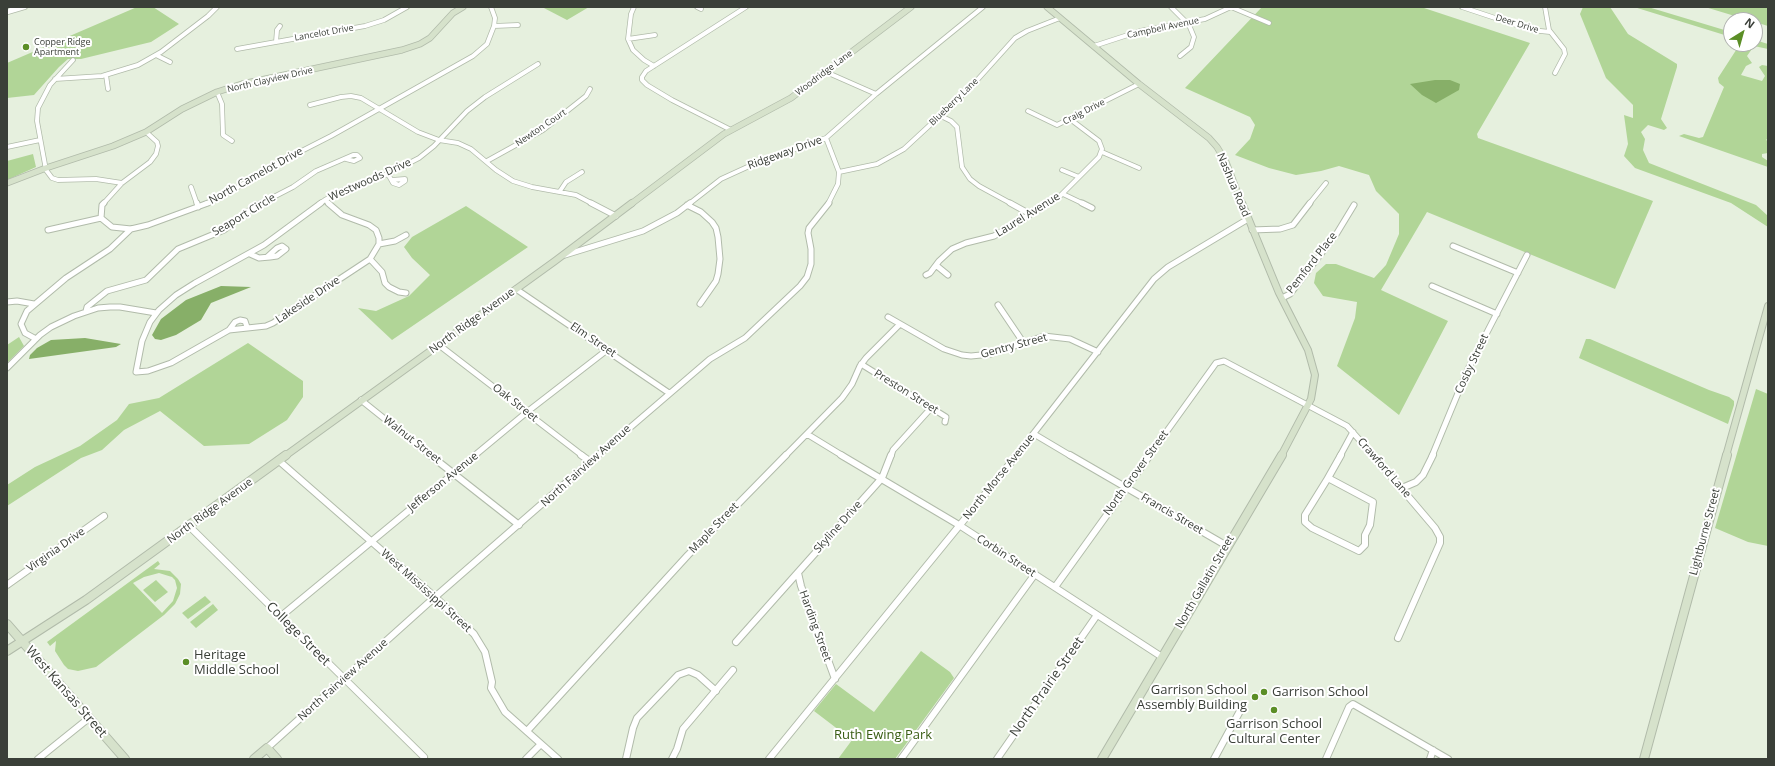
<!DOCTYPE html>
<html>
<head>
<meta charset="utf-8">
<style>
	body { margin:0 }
	#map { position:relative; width:1775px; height:766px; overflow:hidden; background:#e6f0de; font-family:"Open Sans",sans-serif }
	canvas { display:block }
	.frame { position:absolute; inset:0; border:8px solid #3a3f38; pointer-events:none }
	.north { position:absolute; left:1723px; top:12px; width:40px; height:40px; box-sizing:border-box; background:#fff; border:1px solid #b0b2af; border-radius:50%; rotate:37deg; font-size:11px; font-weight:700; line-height:16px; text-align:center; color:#3a3f38 }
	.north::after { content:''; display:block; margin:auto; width:14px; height:18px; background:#5b8e26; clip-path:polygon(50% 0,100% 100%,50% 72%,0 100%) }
</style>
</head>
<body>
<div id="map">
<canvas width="1775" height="766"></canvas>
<div class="frame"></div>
<div class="north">N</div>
</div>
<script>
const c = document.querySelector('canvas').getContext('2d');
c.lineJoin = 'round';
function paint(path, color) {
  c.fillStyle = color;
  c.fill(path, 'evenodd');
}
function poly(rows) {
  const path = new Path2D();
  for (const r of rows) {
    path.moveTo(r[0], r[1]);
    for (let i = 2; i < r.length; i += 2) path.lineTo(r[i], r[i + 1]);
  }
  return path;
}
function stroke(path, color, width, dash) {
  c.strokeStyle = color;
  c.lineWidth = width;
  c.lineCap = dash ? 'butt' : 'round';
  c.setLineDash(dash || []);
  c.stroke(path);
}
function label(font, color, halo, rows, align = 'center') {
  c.font = font + ' "Open Sans",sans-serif';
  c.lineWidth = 4;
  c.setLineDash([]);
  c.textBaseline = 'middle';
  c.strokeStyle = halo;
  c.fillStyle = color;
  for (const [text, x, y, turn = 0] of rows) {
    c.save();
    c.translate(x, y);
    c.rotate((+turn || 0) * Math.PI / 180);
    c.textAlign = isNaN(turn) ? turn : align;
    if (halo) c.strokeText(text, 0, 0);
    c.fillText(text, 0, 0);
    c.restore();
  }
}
paint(poly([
	[137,7,153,7,179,24,151,42,81,59,68,59,59,67,34,95,7,98,7,63],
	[542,7,589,7,567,20],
	[1262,7,1421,7,1530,43,1477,134,1478,138,1653,201,1615,289,1427,212,1381,290,1448,321,1399,415,1337,366,1355,318,1357,302,1323,296,1314,283,1316,273,1326,264,1336,264,1374,278,1386,265,1399,234,1399,214,1376,191,1369,175,1339,166,1321,171,1296,175,1269,168,1235,155,1250,139,1255,125,1250,117,1185,88],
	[1583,7,1610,7,1628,34,1677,64,1677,67,1661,119,1667,128,1664,130,1648,125,1641,132,1645,139,1643,150,1649,163,1756,205,1768,216,1768,227,1731,203,1635,168,1624,156,1628,144,1624,115,1633,118,1633,105,1606,78,1580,14],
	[1634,7,1648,7,1731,32,1731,37],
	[1705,7,1768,7,1768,26,1755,22,1755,20,1748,20],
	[1755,40,1768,44,1768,49,1754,46,1747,56,1752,63,1746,66,1741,75,1762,81,1765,76,1759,67,1762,65,1768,66,1768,138,1766,140,1768,141,1768,153,1762,154,1762,157,1768,161,1768,167,1679,136,1684,134,1699,138,1703,137,1724,87,1719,83,1718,78,1740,44,1755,44],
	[33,154,36,167,7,180,7,161],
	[466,206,528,247,392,340,358,308,376,311,409,296,430,275,412,258,404,247,412,237],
	[19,337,24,346,7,363,7,345],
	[1586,339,1590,339,1709,390,1729,397,1734,401,1734,405,1728,424,1579,358],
	[248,343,303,381,303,397,287,420,249,444,204,446,160,411,124,430,102,450,81,458,7,506,7,485,35,467,80,446,117,420,129,404,159,398],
	[1756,389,1768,394,1768,546,1748,542,1715,528],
	[158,561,160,564,154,569,170,571,178,579,181,584,180,594,175,604,164,615,96,667,78,671,68,669,64,665,55,651,56,641,50,646,47,642],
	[159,573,172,577,175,580,177,588,173,601,162,613,133,583,144,577],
	[156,580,168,592,155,602,143,590],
	[205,596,211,602,188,619,182,613],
	[213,604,218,610,196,628,190,622],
	[921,651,950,672,954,678,895,759,838,759,852,740,814,711,836,684,874,712]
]), '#b1d597');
paint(poly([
	[1435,80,1450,80,1460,84,1459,90,1436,103,1422,95,1410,84],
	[221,286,251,287,211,303,201,320,176,335,161,340,155,339,152,335,161,319,186,300],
	[85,338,121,344,116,347,29,359,30,355,37,348,51,340]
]), '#87af68');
const streetFar2 = poly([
	[14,7,8,12,25,7],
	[634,7,631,14,628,39,633,50,644,60,654,66],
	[697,7,701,9],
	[1171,7,1189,25,1194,37,1191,47,1180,56],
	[1231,7,1269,23],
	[1462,7,1531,30,1550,32],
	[1545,7,1549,30,1564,49,1565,54,1555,73],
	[494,26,518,25],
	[628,39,655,35],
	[276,42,277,30,280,26],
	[1094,46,1140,31,1205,19,1231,7],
	[237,49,365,26,384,20,407,7],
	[156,55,170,62],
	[73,60,50,85,38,108,37,121,46,170,52,178,58,180,96,179,122,183],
	[826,72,876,94],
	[106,75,108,89],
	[55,79,102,76,138,65,161,52,208,16,217,7],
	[217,92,222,104,223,135,232,141],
	[310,105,341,97,351,96,361,98,418,132,439,140,458,143,471,149,496,170,513,181,532,187,576,195,593,204],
	[1028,111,1057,125,1139,84],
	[941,116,951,121,957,127,962,167,970,179,979,186,1012,204],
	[731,130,672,100,647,85,642,80,642,77,646,71,746,7],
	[826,138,839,172,838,184,828,204],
	[7,147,40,140],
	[1102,152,1139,168],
	[487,161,543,130,586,96,590,89],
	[1062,170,1079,177],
	[839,172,877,164,904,149,970,88,1015,38,1027,31,1060,18],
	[388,174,393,183,399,185,405,181,405,179,392,180],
	[191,187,197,204],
	[560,191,566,182,582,172],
	[1063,194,1084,204],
	[325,200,330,204],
	[325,200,338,192,388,174,419,158,434,146,467,111,485,97,538,64],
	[103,204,122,183,150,162,156,154,158,146,157,142,146,132],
	[205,204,216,200,284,160,331,136,473,56,487,44,494,26,495,18,491,7],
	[260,204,293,187,316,171,353,155,357,155,360,158,354,161,346,159],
	[319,204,325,200],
	[689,204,721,179,756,163,826,138,876,94,983,7],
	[1048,204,1058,198,1099,157,1102,149,1099,141,1070,119],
	[1309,204,1326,183]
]);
const streetFar1 = poly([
	[104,203,102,205,101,218,112,227,131,229,148,225,208,203],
	[197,203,198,207],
	[321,203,264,245,195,283,176,295,159,310,150,322,142,341,136,372,148,371,171,363,229,330,266,326,273,323,370,259,379,244,379,238,376,230,369,225,342,215,328,203],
	[591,203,616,216],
	[1010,203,1030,214],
	[1082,203,1092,208],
	[687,205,701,212,712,222,716,228,718,237,720,259,718,274,716,281,700,304],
	[48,230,101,218],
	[1252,230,1280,229,1293,225,1310,203],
	[379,244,395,241,406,235],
	[1453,246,1518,273],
	[250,254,259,258,270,257,277,256,286,249,282,246,277,248,267,257],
	[565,255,643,231,677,213,690,203],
	[370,259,382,272,385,283,389,287,399,292,406,293],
	[937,266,948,275],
	[926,275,930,273,939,261,952,249,966,243,994,236,1049,203],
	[1432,286,1497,314],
	[516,289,669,393],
	[1282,298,1290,294,1337,233,1354,205],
	[7,302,17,301,34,304],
	[998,305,1023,342],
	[86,311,87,307,107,291,146,280,178,249,224,230,254,207,262,203],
	[888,317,944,349,962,355,971,356,991,354,1044,336,1070,339,1098,352],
	[229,330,235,322,240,320,245,321,247,327],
	[36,339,25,333,21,324,27,311,66,278,110,249,131,229],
	[439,345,583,456],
	[861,364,946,417,945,422],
	[7,368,40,335,51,327,74,316,98,308,110,307,120,307,156,313],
	[361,400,431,456],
	[807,434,843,456],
	[1034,434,1071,456],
	[474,456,527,412,607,350],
	[597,456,710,359,745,338,800,286,807,277,811,264,811,249,808,233,809,228,829,203],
	[785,456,842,398,852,384,860,366,866,358,900,324],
	[891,456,893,450,932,407],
	[1016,456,1154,279,1168,267,1248,219],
	[1149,456,1216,363,1224,361,1347,426,1374,456],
	[1340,456,1353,432],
	[1432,456,1468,369,1527,255]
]);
const street = poly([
	[430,455,519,525],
	[581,455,591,462],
	[841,455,959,525,1162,657],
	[1070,455,1227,546],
	[1373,455,1435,528,1440,537,1440,543,1398,638],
	[278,460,435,597,474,634,485,652,492,682,491,688,505,712,558,759],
	[1328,478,1373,502,1370,525,1365,535,1365,545,1359,551,1312,528,1305,522,1305,515,1328,478],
	[1328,478,1341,455],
	[1402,488,1416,482,1423,475,1433,455],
	[189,526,424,757],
	[798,573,801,586,835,679],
	[7,585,104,516],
	[1055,587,1150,455],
	[280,617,476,455],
	[736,642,882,478,891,455],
	[527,731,688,555,786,455],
	[267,748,435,597,598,455],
	[38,759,89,718],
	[526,759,541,744],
	[626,759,633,728,637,718,678,675,689,671,698,675,716,691],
	[672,759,677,749,683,729,733,670],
	[769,759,1017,455],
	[901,759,1035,574],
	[997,759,1097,615],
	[1214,759,1240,711],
	[1326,759,1349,707,1353,704,1448,759],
	[1430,759,1433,750]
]);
const secondaryFar2 = poly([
	[1047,7,1139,84,1209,138,1217,147,1226,162,1242,204],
	[7,183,46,168,113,146,146,132,182,109,217,92,242,84,402,50,420,44,430,38,453,13,463,7],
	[631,204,724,134,791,98,911,7]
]);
const secondaryFar1 = poly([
	[1242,203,1279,293,1308,350,1315,375,1311,399,1281,456],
	[285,456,555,261,632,203],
	[1726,456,1768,306]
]);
const secondary = poly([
	[7,624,125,759],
	[7,651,86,600,286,455],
	[254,759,267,748,277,759],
	[1102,759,1282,455],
	[1644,759,1727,455]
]);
stroke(streetFar2, '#b1bbaa', 5.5);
stroke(streetFar1, '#b1bbaa', 7);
stroke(street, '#b1bbaa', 8);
stroke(secondaryFar2, '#b1bbaa', 7);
stroke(secondaryFar1, '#b1bbaa', 8);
stroke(secondary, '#b1bbaa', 10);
stroke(streetFar2, '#fff', 4);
stroke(streetFar1, '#fff', 5);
stroke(street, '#fff', 6);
stroke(secondaryFar2, '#d6e2cb', 5.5);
stroke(secondaryFar1, '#d6e2cb', 6);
stroke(secondary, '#d6e2cb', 8);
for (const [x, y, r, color] of [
	[26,47,4,"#5b8e26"],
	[186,662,4,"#5b8e26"],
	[1264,692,4,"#5b8e26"],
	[1255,697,4,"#5b8e26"],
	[1274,710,4,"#5b8e26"]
]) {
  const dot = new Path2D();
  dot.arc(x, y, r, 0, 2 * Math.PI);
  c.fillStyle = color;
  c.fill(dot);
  stroke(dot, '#fff', 1.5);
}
label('9px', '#3a3f38', '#fff', [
	["Deer Drive",1517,24,17],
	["Campbell Avenue",1163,28,-12],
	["Lancelot Drive",324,33,-10],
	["Woodridge Lane",824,73,-37],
	["North Clayview Drive",270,80,-13],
	["Blueberry Lane",954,102,-44],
	["Craig Drive",1084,112,-27],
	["Newton Court",541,128,-34]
]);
label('9px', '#3a3f38', '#fff', [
	["Copper Ridge",34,42],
	["Apartment",34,52]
], 'left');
label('11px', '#3a3f38', '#fff', [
	["Ridgeway Drive",785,153,-20],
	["North Camelot Drive",256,176,-29],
	["Westwoods Drive",370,180,-24],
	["Nashua Road",1233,185,67],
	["Seaport Circle",244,215,-31],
	["Laurel Avenue",1028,215,-32],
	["Pemford Place",1312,263,-52],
	["Lakeside Drive",308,300,-34],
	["North Ridge Avenue",472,321,-36],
	["Elm Street",593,340,34],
	["Gentry Street",1014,346,-15],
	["Cosby Street",1472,364,-65],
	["Preston Street",906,392,32],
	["Oak Street",515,403,38],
	["Walnut Street",412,440,38],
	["North Fairview Avenue",586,466,-42],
	["Crawford Lane",1384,468,49],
	["North Grover Street",1136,473,-54],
	["North Morse Avenue",999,477,-51],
	["Jefferson Avenue",443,482,-39],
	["North Ridge Avenue",210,511,-36],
	["Francis Street",1172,514,30],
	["Skyline Drive",838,527,-48],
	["Maple Street",714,528,-46],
	["Lightburne Street",1705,532,-75],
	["Virginia Drive",56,550,-35],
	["Corbin Street",1006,556,33],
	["North Gallatin Street",1205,582,-60],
	["West Mississippi Street",426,591,42],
	["Harding Street",815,626,70],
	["North Fairview Avenue",343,680,-42]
]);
label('13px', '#3a3f38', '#fff', [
	["College Street",298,634,45],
	["North Prairie Street",1047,687,-55],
	["West Kansas Street",66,692,49]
]);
label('13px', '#3a3f38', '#fff', [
	["Heritage",194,655],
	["Middle School",194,670],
	["Garrison School",1247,690,"right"],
	["Assembly Building",1247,705,"right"],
	["Garrison School",1272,692],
	["Garrison School",1274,724,"center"],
	["Cultural Center",1274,739,"center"]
], 'left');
label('13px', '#375b11', '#fff', [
	["Ruth Ewing Park",883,735]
]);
</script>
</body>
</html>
